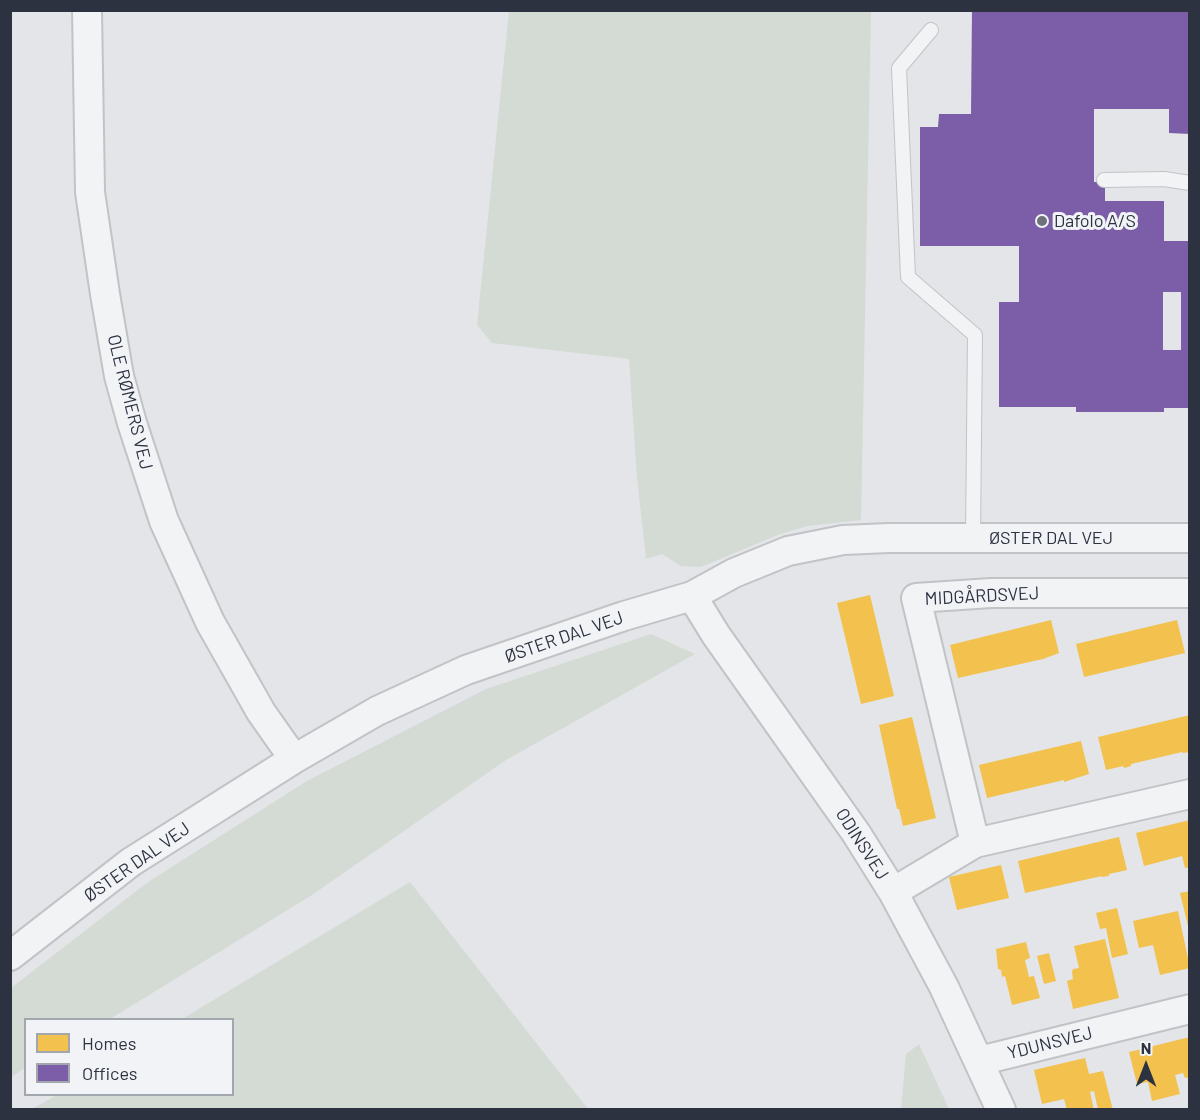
<!DOCTYPE html>
<html>
<head>
<meta charset="utf-8">
<style>
	body { margin:0 }
	#map { position:relative; width:1200px; height:1120px; overflow:hidden; background:#e3e5e8; font-family:Barlow,sans-serif }
	canvas { display:block }
	.frame { position:absolute; inset:0; border:12px solid #2c323f; pointer-events:none }
	.legend { position:absolute; left:24px; top:1018px; width:210px; height:78px; box-sizing:border-box; background:#f1f3f6; border:2px solid #a2a6ad; margin:0; padding:8px 10px; list-style:none; font-size:18px; color:#2c323f }
	.legend li { display:flex; align-items:center; gap:12px; height:30px }
	.legend b { width:30px; border:2px solid #a2a6ad }
	.north { position:absolute; left:1116px; top:1036px; width:60px; height:60px; -webkit-text-stroke:4px #f1f3f6; paint-order:stroke; rotate:0deg; font-size:16px; font-weight:700; line-height:24px; text-align:center; color:#2c323f }
	.north::after { content:''; display:block; margin:auto; width:21px; height:27px; background:#2c323f; clip-path:polygon(50% 0,100% 100%,50% 72%,0 100%) }
</style>
</head>
<body>
<div id="map">
<canvas width="1200" height="1120"></canvas>
<div class="frame"></div>
<ul class="legend">
<li><b style="height:16px;background:#f2c14e"></b>Homes</li>
<li><b style="height:16px;background:#7b5ea7"></b>Offices</li>
</ul>
<div class="north">N</div>
</div>
<script>
const c = document.querySelector('canvas').getContext('2d');
c.lineJoin = 'round';
function paint(path, color) {
  c.fillStyle = color;
  c.fill(path, 'evenodd');
}
function poly(rows) {
  const path = new Path2D();
  for (const r of rows) {
    path.moveTo(r[0], r[1]);
    for (let i = 2; i < r.length; i += 2) path.lineTo(r[i], r[i + 1]);
  }
  return path;
}
function stroke(path, color, width, dash) {
  c.strokeStyle = color;
  c.lineWidth = width;
  c.lineCap = dash ? 'butt' : 'round';
  c.setLineDash(dash || []);
  c.stroke(path);
}
function label(font, color, halo, rows, align = 'center') {
  c.font = font + ' Barlow,sans-serif';
  c.lineWidth = 6;
  c.setLineDash([]);
  c.textBaseline = 'middle';
  c.strokeStyle = halo;
  c.fillStyle = color;
  for (const [text, x, y, turn = 0] of rows) {
    c.save();
    c.translate(x, y);
    c.rotate((+turn || 0) * Math.PI / 180);
    c.textAlign = isNaN(turn) ? turn : align;
    if (halo) c.strokeText(text, 0, 0);
    c.fillText(text, 0, 0);
    c.restore();
  }
}
paint(poly([
	[509,11,871,11,861,520,808,526,780,534,701,567,681,566,662,554,646,559,637,478,629,359,492,343,477,325],
	[651,634,695,654,506,760,312,895,110,1019,26,1020,25,1068,11,1077,11,988,148,882,307,781,486,689],
	[410,882,588,1109,32,1109,57,1095,232,1094,232,1020,182,1019],
	[919,1044,949,1109,901,1109,906,1054]
]), '#d4dbd4');
paint(poly([
	[870,595,894,696,861,704,837,603],
	[1051,620,1059,653,1043,659,958,678,950,645],
	[1177,620,1185,653,1084,677,1076,644],
	[1190,715,1190,752,1183,753,1182,752,1131,764,1131,766,1124,768,1123,766,1106,770,1098,737],
	[912,717,936,818,903,826,899,809,897,809,879,725],
	[1081,741,1089,774,1064,782,1064,780,987,798,979,765],
	[1190,820,1190,867,1185,868,1182,856,1144,866,1136,833],
	[1119,837,1127,870,1109,874,1109,876,1102,877,1102,876,1025,893,1018,861],
	[1001,865,1009,898,957,910,949,877],
	[1190,891,1190,930,1189,930,1180,893],
	[1117,908,1128,954,1112,958,1106,928,1100,929,1096,913],
	[1178,911,1190,968,1160,975,1153,945,1139,948,1133,921],
	[1105,939,1119,998,1073,1009,1067,981,1073,979,1072,972,1073,969,1079,968,1074,946],
	[1026,942,1030,958,1025,960,1029,977,1034,976,1040,998,1012,1005,1005,976,1002,977,1001,970,998,969,996,949],
	[1049,953,1056,981,1044,984,1037,956],
	[1190,1037,1190,1077,1185,1078,1183,1073,1175,1075,1180,1094,1152,1101,1148,1082,1137,1084,1129,1052],
	[1085,1058,1089,1074,1103,1071,1113,1110,1098,1110,1094,1091,1090,1092,1094,1110,1067,1110,1064,1099,1042,1104,1034,1070]
]), '#f2c14e');
paint(poly([
	[972,10,1190,10,1190,134,1169,133,1169,109,1094,109,1094,182,1105,182,1105,201,1164,201,1164,241,1190,241,1190,408,1164,408,1164,412,1076,412,1076,407,999,407,999,302,1019,302,1019,246,920,246,920,127,938,127,939,114,971,114],
	[1163,292,1181,292,1181,350,1163,350]
]), '#7b5ea7');
const service = poly([
	[931,30,899,68,908,277,975,335,973,538],
	[1104,180,1164,179,1190,183]
]);
const minor = poly([
	[87,10,90,192,105,294,119,376,132,423,164,521,210,622,261,712,294,759],
	[692,596,716,635,856,833,893,892,944,987,1001,1110],
	[975,843,916,598,991,593,1190,593],
	[893,892,975,843,1190,794],
	[10,956,131,862,294,759,377,711,466,670,624,616,692,596,734,573,788,551,843,540,889,538,1190,538],
	[979,1061,1190,1009]
]);
stroke(service, '#c2c3c6', 16);
stroke(minor, '#c2c3c6', 32);
stroke(service, '#f2f3f4', 14);
stroke(minor, '#f2f3f4', 28);
for (const [x, y, r, color] of [
	[1042,221,6,"#6c717a"]
]) {
  const dot = new Path2D();
  dot.arc(x, y, r, 0, 2 * Math.PI);
  c.fillStyle = color;
  c.fill(dot);
  stroke(dot, '#f1f3f6', 2);
}
label('18px', '#2c323f', '#f1f3f6', [
	["Dafolo A/S",1054,221]
], 'left');
label('18px', '#2c323f', '#f1f3f6', [
	["OLE RØMERS VEJ",130,402,76],
	["ØSTER DAL VEJ",1051,538],
	["MIDGÅRDSVEJ",982,596,-3],
	["ØSTER DAL VEJ",564,637,-19],
	["ODINSVEJ",862,844,57],
	["ØSTER DAL VEJ",137,862,-35],
	["YDUNSVEJ",1050,1043,-14]
]);
</script>
</body>
</html>
